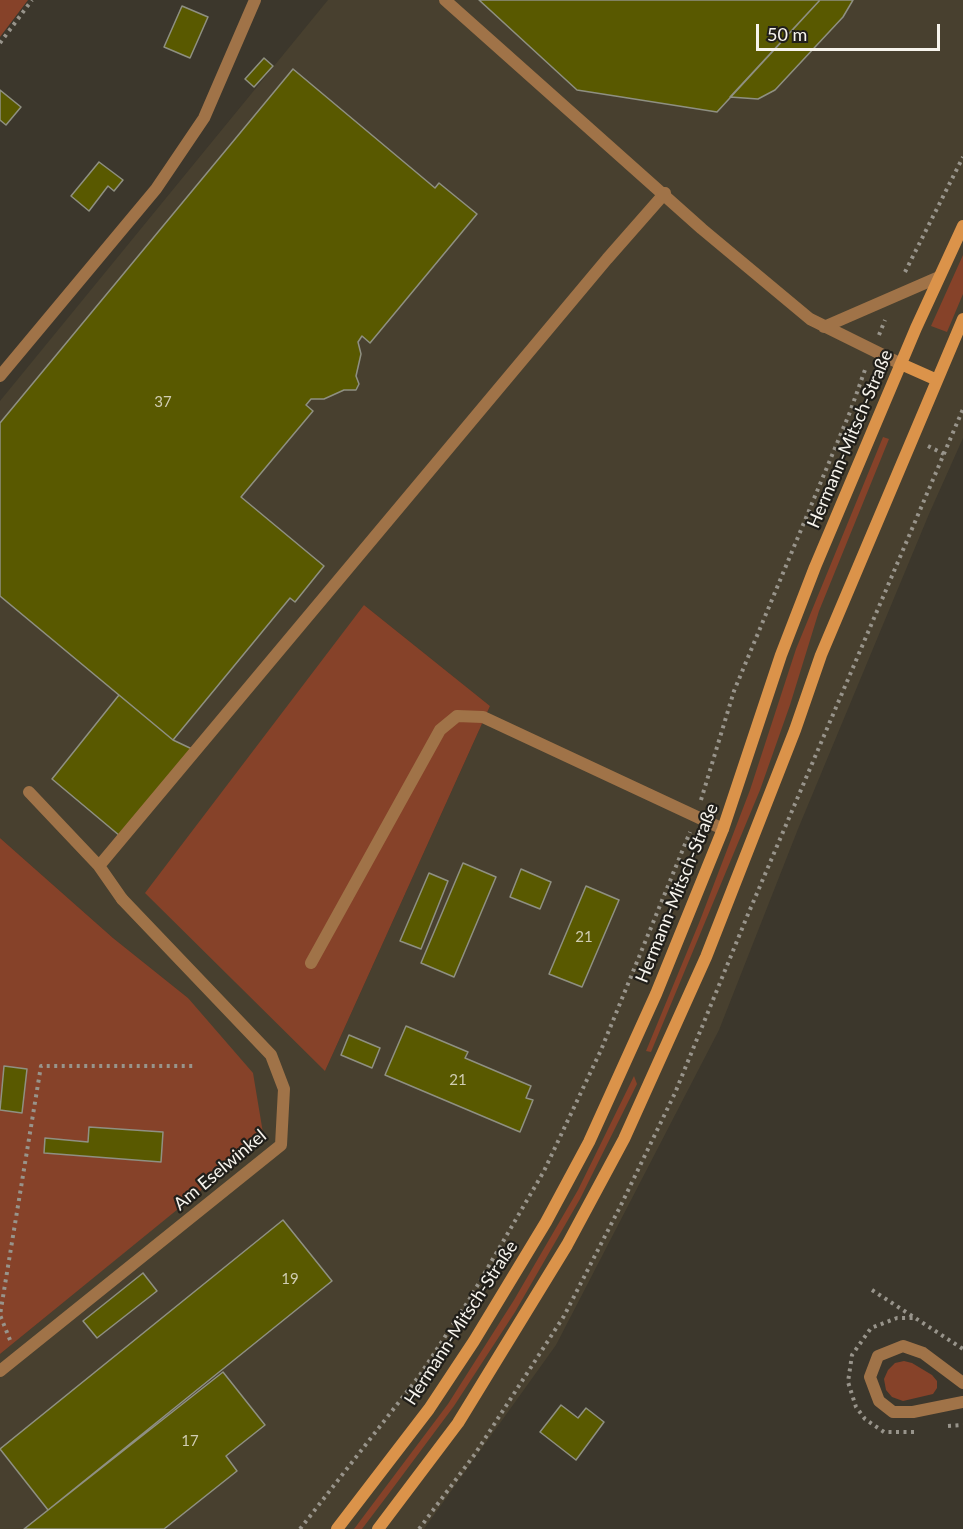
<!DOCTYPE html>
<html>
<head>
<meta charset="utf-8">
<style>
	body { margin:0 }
	#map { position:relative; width:963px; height:1529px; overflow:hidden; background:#3c372c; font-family:Lato,sans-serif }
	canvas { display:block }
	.scale { position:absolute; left:756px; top:24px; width:184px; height:27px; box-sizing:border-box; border:3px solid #f7f4ed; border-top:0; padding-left:8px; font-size:18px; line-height:21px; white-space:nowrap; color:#f7f4ed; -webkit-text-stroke:4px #211f1a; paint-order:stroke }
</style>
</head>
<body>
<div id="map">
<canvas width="963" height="1529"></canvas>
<div class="scale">50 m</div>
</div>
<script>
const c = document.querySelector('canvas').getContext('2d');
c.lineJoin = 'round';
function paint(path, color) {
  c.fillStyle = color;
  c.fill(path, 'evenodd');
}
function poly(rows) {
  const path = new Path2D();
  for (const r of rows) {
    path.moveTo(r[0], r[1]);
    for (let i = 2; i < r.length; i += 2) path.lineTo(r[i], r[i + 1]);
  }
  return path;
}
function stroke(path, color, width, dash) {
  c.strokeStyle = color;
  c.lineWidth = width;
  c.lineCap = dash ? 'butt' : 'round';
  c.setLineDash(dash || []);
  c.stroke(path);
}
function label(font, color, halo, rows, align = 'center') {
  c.font = font + ' Lato,sans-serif';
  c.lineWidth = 4.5;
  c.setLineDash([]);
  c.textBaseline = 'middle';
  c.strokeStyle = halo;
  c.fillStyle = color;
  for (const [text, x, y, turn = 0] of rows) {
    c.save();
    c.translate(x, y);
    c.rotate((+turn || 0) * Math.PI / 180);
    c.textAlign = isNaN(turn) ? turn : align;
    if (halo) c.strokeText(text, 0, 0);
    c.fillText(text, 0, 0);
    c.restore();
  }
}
paint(poly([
	[328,0,963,0,963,438,929,514,798,829,719,1030,556,1345,424,1529,0,1529,0,1354,264,1138,188,998,113,938,0,838,0,401],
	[364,605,490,706,325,1071]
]), '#48402f');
paint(poly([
	[0,0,28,0,0,37],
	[963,255,963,294,947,332,931,326],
	[883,437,889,439,819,611,790,705,760,790,651,1052,646,1051,699,923,750,790,796,649],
	[364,605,490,706,325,1071,145,893],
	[0,838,113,938,188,998,253,1073,264,1139,0,1354],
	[634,1076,637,1084,580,1199,515,1312,454,1406,387,1496,362,1529,354,1529,448,1404,514,1300,578,1190],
	[904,1361,912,1363,932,1375,937,1381,937,1388,933,1394,903,1401,892,1397,886,1390,884,1379,888,1370,895,1363]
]), '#864229');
const building = poly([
	[479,0,820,0,717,112,577,90,479,0],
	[820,0,853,0,843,17,775,90,758,99,730,97,820,0],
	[182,6,208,17,190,58,164,47,182,6],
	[264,58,273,66,254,87,245,79,264,58],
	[293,69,435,188,439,183,477,214,370,343,362,336,358,342,361,354,356,376,359,384,356,390,344,390,324,399,311,399,306,405,313,411,241,497,324,566,295,602,290,598,173,740,0,596,0,423,293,69],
	[0,90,21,107,6,125,0,120,0,90],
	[99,162,123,180,114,191,108,186,89,211,71,196,99,162],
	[119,695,173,740,192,749,120,836,52,779,119,695],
	[463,863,496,877,454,977,421,963,463,863],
	[521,869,551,882,540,909,510,897,521,869],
	[429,873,448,881,421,949,400,941,429,873],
	[586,886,619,900,582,987,549,974,586,886],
	[406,1026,468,1052,465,1058,531,1086,526,1098,533,1100,520,1132,385,1075,406,1026],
	[349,1035,380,1048,372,1068,341,1055,349,1035],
	[4,1066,27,1069,22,1113,0,1110,4,1066],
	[89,1127,163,1132,161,1162,44,1153,45,1138,88,1142,89,1127],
	[283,1220,332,1281,48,1510,0,1449,283,1220],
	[143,1273,157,1291,97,1338,83,1321,143,1273],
	[223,1372,265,1425,226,1456,237,1471,164,1529,24,1529,223,1372],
	[561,1405,578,1418,586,1408,604,1422,576,1460,540,1432,561,1405]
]);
paint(building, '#595900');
stroke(building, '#8f9082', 1.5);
stroke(poly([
	[0,43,32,0],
	[905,272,963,157],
	[879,335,885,320],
	[928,446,944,454],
	[701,800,734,691,850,412,866,367],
	[872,1290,963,1349],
	[10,1340,0,1315,41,1066,193,1066],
	[948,1426,963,1425],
	[914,1432,884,1432,865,1419,856,1407,848,1382,852,1355,871,1328,897,1318,915,1318],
	[300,1529,420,1375,469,1300,544,1171,601,1050,690,832],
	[419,1529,475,1454,564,1316,621,1205,675,1093,746,919,963,409]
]), '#98948b', 4, [3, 4.5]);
stroke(poly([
	[445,0,702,229,810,319,901,364],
	[824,327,939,277],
	[0,376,156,189,204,118,255,0],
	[29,792,99,866,122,899],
	[99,866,607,259,665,193],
	[311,963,440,730,457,716,483,717,723,829]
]), '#a07348', 12);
stroke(poly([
	[0,1371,281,1145,284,1089,271,1055,122,899],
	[963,1383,923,1353,903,1346,878,1356,870,1377,879,1401,893,1412,913,1412,963,1402]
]), '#a07348', 12);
stroke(poly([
	[901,364,937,380],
	[337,1529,429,1409,474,1341,546,1222,589,1142,656,994,723,829,781,655,815,567,916,328,963,226],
	[378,1529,458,1423,567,1245,624,1139,706,957,795,730,821,655,963,319]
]), '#db934a', 12);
label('15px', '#d0cdb2', null, [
	["37",163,402],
	["21",584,937],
	["21",458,1080],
	["19",290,1279],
	["17",190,1441]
]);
label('18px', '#f7f4ed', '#211f1a', [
	["Hermann-Mitsch-Straße",850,439,-67],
	["Hermann-Mitsch-Straße",677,893,-68],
	["Am Eselwinkel",220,1170,-40],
	["Hermann-Mitsch-Straße",461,1323,-57]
]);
</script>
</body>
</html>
